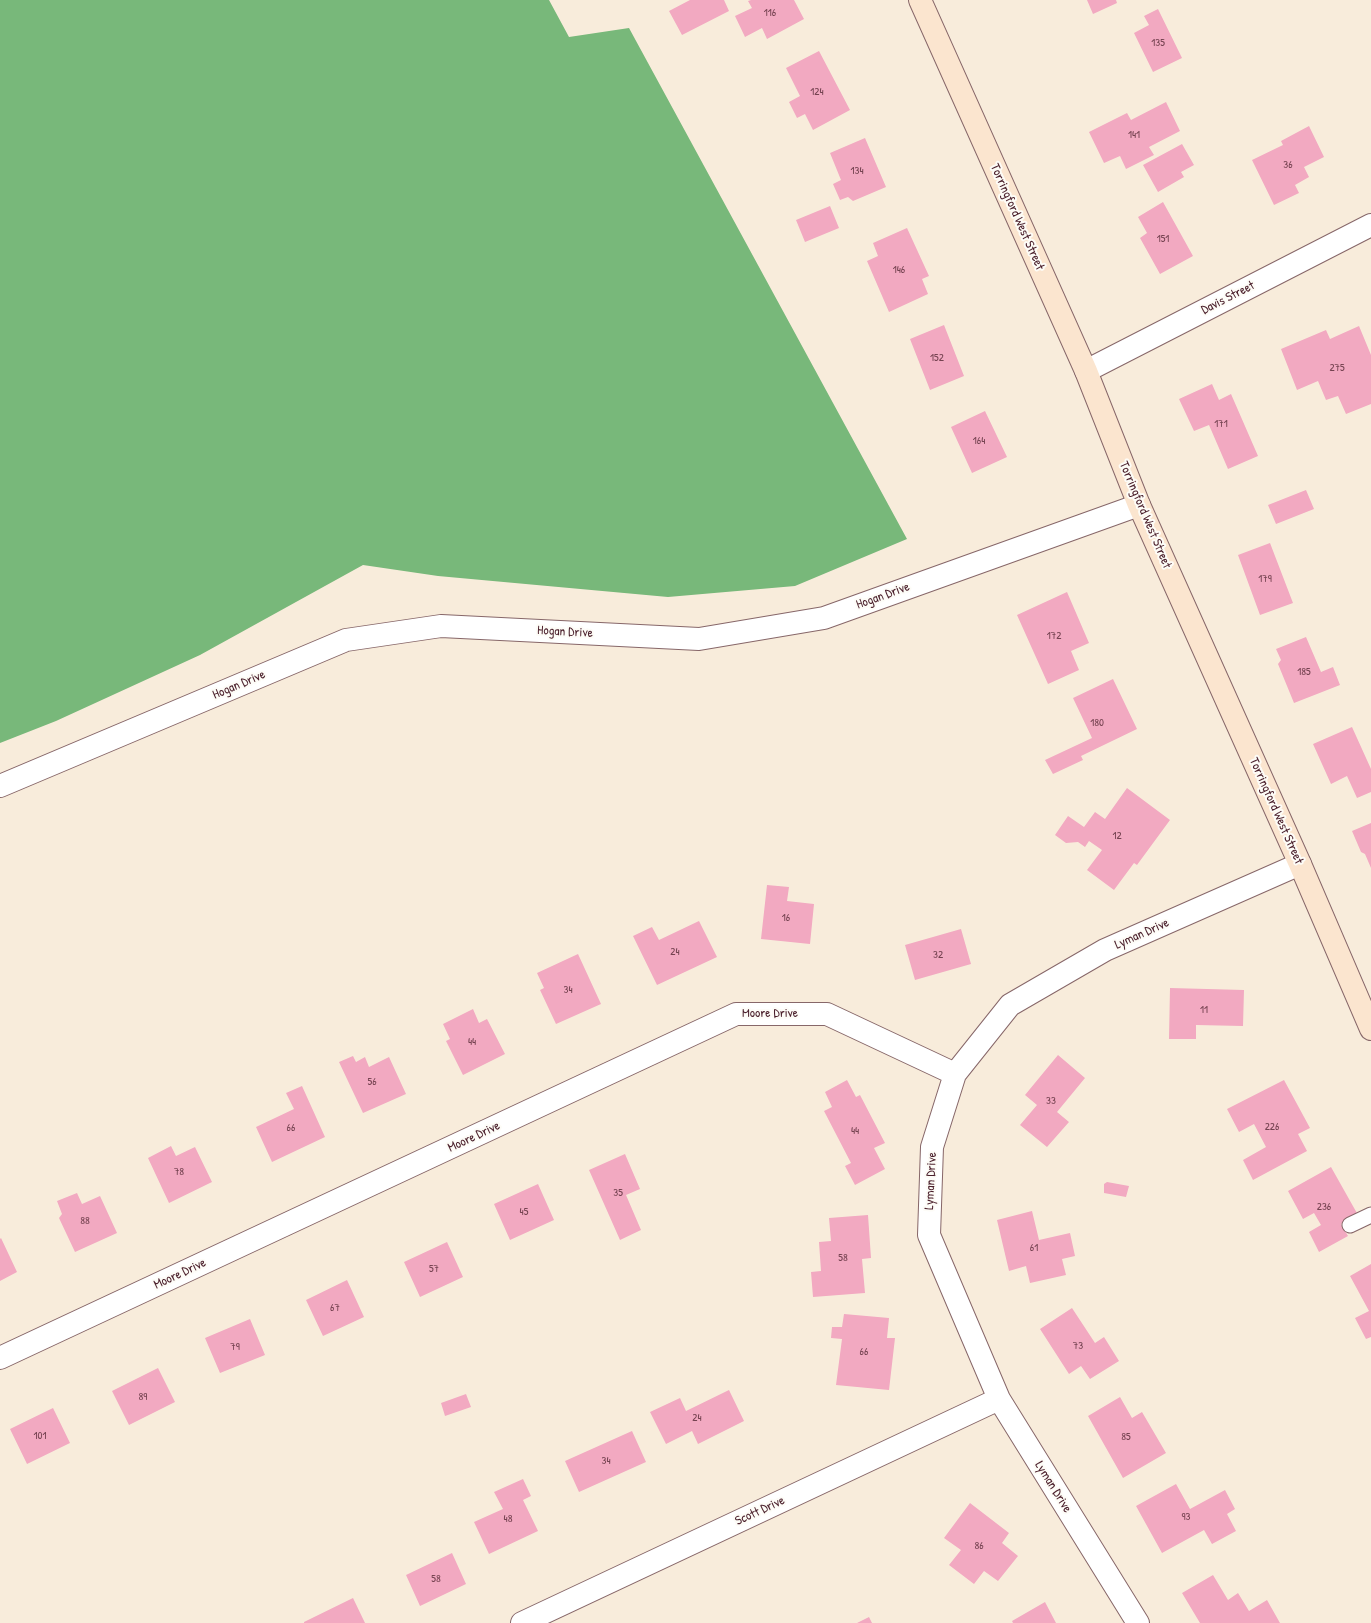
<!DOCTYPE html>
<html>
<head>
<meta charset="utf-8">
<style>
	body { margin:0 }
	canvas { display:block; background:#f8ecdb }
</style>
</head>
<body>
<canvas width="1371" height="1623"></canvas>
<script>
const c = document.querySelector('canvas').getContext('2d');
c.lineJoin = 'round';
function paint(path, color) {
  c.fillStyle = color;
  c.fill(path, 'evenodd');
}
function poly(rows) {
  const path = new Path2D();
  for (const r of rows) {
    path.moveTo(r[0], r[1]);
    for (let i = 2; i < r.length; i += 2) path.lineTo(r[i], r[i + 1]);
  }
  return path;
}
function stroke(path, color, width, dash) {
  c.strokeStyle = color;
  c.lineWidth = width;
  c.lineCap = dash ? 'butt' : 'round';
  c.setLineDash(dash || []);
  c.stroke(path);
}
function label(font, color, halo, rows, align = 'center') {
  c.font = font + ' "Patrick Hand",sans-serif';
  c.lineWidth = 4;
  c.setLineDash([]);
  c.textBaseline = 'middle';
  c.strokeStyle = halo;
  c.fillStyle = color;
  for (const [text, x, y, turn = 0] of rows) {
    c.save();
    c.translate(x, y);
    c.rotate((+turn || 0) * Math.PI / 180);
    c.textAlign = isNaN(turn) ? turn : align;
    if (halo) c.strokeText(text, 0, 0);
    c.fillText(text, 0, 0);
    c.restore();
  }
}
paint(poly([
	[0,0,549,0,569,37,629,28,907,539,795,586,668,597,438,576,363,565,200,655,56,721,0,743]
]), '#78b87a');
paint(poly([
	[690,0,724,0,729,11,682,35,669,11],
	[751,0,794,0,804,19,767,39,762,28,745,37,735,16,752,8,748,1],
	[1087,0,1116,0,1117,3,1093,14],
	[1158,9,1182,58,1153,72,1134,33,1149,25,1144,16],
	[819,51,850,110,813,130,805,114,797,118,789,102,800,96,786,68],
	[1166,102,1180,131,1149,147,1154,155,1126,169,1120,156,1104,163,1089,132,1127,113,1131,120],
	[1309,126,1324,157,1304,167,1309,177,1295,185,1299,193,1274,205,1252,160,1283,145,1281,141],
	[865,138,886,187,853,201,848,197,840,200,833,184,841,180,830,153],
	[1182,144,1194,165,1181,172,1184,177,1158,192,1143,165],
	[1163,202,1193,256,1160,274,1140,238,1147,233,1138,217],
	[830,206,839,228,805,242,796,220],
	[907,228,929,276,922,279,928,294,889,312,867,261,878,256,873,243],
	[944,325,964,376,930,390,910,339],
	[1359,326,1371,355,1371,404,1346,414,1338,396,1326,400,1318,381,1297,390,1281,349,1326,330,1330,339],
	[1212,384,1219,400,1231,394,1258,456,1228,469,1209,425,1194,431,1179,399],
	[985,411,1007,457,972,473,951,427],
	[1306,490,1314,509,1276,524,1268,505],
	[1270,543,1293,603,1260,615,1238,555],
	[1067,592,1089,643,1071,651,1079,670,1048,684,1017,615],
	[1306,637,1321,672,1333,667,1340,685,1294,703,1278,664,1281,660,1276,649],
	[1113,679,1137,729,1081,756,1083,760,1053,774,1045,760,1092,738,1073,698],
	[1352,727,1371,769,1371,792,1357,798,1347,776,1331,784,1313,744],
	[1127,788,1170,820,1137,865,1134,863,1114,890,1087,870,1102,850,1089,841,1085,847,1078,842,1066,843,1055,835,1068,816,1084,827,1095,812,1105,819],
	[1371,823,1371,868,1365,854,1361,852,1352,831],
	[767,885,789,887,787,901,814,904,810,944,761,939],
	[699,921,717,957,657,985,633,936,652,927,659,940],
	[961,929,971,964,915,980,905,945],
	[578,954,601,1004,556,1024,540,990,544,988,537,973],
	[1170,988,1244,990,1243,1026,1196,1025,1196,1039,1169,1039],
	[473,1009,479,1023,487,1019,505,1054,463,1075,446,1041,450,1039,443,1024],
	[1058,1055,1085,1078,1057,1112,1069,1122,1047,1147,1020,1125,1037,1105,1025,1095],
	[353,1056,356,1062,365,1057,369,1067,389,1057,406,1094,363,1113,339,1062],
	[847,1080,856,1097,860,1095,885,1143,874,1148,885,1169,855,1185,845,1166,851,1163,824,1111,832,1107,825,1092],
	[1284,1080,1310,1128,1298,1134,1307,1151,1253,1180,1243,1160,1266,1147,1254,1124,1239,1132,1227,1109],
	[302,1086,325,1137,272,1162,256,1127,294,1109,286,1093],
	[171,1146,176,1156,195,1147,212,1182,169,1203,148,1158],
	[625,1154,640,1189,626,1195,641,1230,620,1240,589,1170],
	[1331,1167,1358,1215,1341,1224,1348,1236,1319,1252,1309,1232,1321,1225,1314,1213,1303,1219,1288,1191],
	[1107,1182,1129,1186,1126,1197,1104,1193,1104,1184],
	[538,1184,554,1220,510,1240,494,1204],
	[77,1193,82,1204,100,1196,117,1233,75,1252,59,1218,62,1214,57,1201],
	[1032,1211,1039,1240,1070,1233,1075,1256,1062,1259,1066,1275,1030,1283,1026,1266,1009,1271,997,1220],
	[868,1215,871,1258,862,1259,865,1293,813,1297,811,1272,821,1271,819,1242,831,1241,829,1218],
	[1,1238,17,1272,0,1281,0,1239],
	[447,1242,463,1277,420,1297,404,1262],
	[1371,1264,1371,1337,1366,1339,1355,1318,1369,1311,1350,1276],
	[347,1280,364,1317,323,1336,306,1300],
	[1072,1308,1095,1343,1104,1337,1119,1361,1090,1379,1081,1366,1069,1374,1040,1329],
	[844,1314,889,1318,887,1338,895,1338,889,1390,836,1385,842,1339,831,1338,832,1327,842,1327],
	[250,1319,265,1355,220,1373,205,1338],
	[158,1368,175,1402,129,1425,112,1391],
	[729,1390,744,1421,698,1444,692,1431,666,1444,650,1412,680,1398,686,1411],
	[466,1394,471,1407,445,1416,441,1403],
	[1120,1397,1132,1418,1142,1412,1166,1453,1123,1478,1088,1416],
	[53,1408,70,1443,27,1464,10,1429],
	[632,1431,646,1462,579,1492,565,1461],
	[523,1479,531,1496,523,1500,538,1531,489,1554,474,1522,503,1509,494,1492],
	[1176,1484,1190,1509,1225,1490,1235,1509,1227,1514,1236,1531,1212,1544,1204,1530,1162,1553,1136,1506],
	[970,1503,1009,1533,1002,1543,1018,1556,998,1581,984,1571,974,1584,949,1565,961,1550,944,1538],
	[452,1553,466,1584,420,1606,406,1575],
	[1213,1575,1228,1600,1238,1593,1249,1611,1267,1600,1280,1623,1200,1623,1182,1593],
	[353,1598,365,1623,304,1623,304,1622],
	[1045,1602,1056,1623,1013,1623,1012,1621],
	[869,1617,872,1623,857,1623]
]), '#f2a9c1');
const lane = poly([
	[1350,1225,1371,1215]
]);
const street = poly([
	[1086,371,1371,225],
	[0,786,346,640,441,626,699,639,824,618,1139,505],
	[0,1358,736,1014,827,1014,955,1074],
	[522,1623,999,1399],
	[1138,1623,999,1399,929,1235,932,1147,955,1074,1010,1005,1105,950,1300,864]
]);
const secondary = poly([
	[920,0,1086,371,1139,505,1300,864,1371,1029]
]);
stroke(lane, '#876769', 17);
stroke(street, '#876769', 24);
stroke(secondary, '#876769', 24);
stroke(lane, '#fff', 15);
stroke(street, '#fff', 22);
stroke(secondary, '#fbe5cf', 22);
label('11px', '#744250', null, [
	["116",770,13],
	["135",1158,43],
	["124",817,92],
	["141",1134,135],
	["36",1288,165],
	["134",857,171],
	["151",1163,239],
	["146",899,270],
	["152",937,358],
	["275",1337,368],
	["171",1221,424],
	["164",979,441],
	["179",1265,579],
	["172",1054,636],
	["185",1304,672],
	["180",1097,723],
	["12",1117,836],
	["16",786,918],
	["24",675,952],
	["32",938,955],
	["34",568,990],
	["11",1204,1010],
	["44",472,1042],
	["56",372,1082],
	["33",1051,1101],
	["226",1272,1127],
	["66",291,1128],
	["44",855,1131],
	["78",179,1172],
	["35",618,1193],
	["236",1324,1207],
	["45",524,1212],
	["88",85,1221],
	["61",1034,1248],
	["58",843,1258],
	["57",434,1269],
	["67",335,1308],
	["73",1078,1346],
	["79",235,1347],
	["66",864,1352],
	["89",143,1397],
	["24",697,1418],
	["101",40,1436],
	["85",1126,1437],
	["34",606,1461],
	["93",1186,1517],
	["48",508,1519],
	["86",979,1546],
	["58",436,1579]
]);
label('13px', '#4a1f2b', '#fdfcf7', [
	["Torringford West Street",1017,217,66],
	["Davis Street",1228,298,-27],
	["Torringford West Street",1145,515,67],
	["Hogan Drive",883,596,-20],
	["Hogan Drive",565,632,3],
	["Hogan Drive",239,685,-23],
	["Torringford West Street",1276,811,66],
	["Lyman Drive",1142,934,-24],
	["Moore Drive",770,1014],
	["Moore Drive",474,1137,-25],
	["Lyman Drive",931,1181,-87],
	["Moore Drive",180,1274,-25],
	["Lyman Drive",1053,1487,58],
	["Scott Drive",760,1511,-25]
]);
</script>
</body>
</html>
